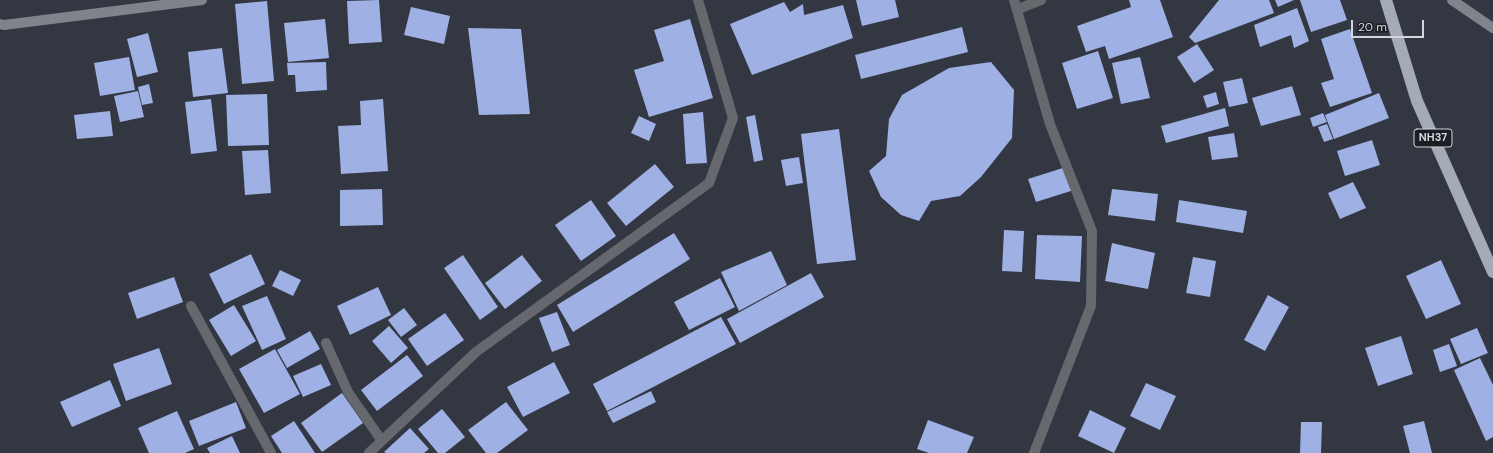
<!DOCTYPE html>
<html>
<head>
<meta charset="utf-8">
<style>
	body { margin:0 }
	#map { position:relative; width:1493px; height:453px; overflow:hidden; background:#333741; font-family:"DM Sans",sans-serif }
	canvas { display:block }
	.scale { position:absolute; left:1351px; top:20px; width:73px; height:18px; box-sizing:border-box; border:2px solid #d4d6dd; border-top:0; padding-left:5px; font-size:12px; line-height:14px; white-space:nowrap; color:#d4d6dd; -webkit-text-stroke:3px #1c1e23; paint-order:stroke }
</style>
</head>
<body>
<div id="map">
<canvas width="1493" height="453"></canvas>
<div class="scale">20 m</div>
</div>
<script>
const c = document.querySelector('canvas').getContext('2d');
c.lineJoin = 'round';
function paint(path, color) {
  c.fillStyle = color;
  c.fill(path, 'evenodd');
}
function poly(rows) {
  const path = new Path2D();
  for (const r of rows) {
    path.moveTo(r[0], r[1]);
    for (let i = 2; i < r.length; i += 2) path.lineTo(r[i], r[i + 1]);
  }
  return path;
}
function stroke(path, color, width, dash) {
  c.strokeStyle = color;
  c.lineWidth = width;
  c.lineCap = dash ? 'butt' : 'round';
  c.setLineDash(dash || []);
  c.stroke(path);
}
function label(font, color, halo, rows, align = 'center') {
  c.font = font + ' "DM Sans",sans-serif';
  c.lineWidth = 4;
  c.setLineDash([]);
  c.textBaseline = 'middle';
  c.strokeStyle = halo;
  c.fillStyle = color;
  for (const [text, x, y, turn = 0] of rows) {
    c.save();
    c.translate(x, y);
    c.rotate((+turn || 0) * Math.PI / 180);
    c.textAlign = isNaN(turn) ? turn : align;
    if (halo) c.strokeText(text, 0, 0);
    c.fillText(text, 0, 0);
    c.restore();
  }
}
paint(poly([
	[379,0,382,42,349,44,347,1],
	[856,0,895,0,899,17,862,26],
	[1129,0,1160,0,1173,37,1109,59,1105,46,1086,52,1077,26,1131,7],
	[1219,0,1269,0,1274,13,1195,43,1189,37],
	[1275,0,1294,0,1278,7],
	[1300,0,1340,0,1347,20,1311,32],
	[267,1,274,81,242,84,235,4],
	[784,2,790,12,803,4,804,15,843,5,853,38,752,75,730,24],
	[411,7,450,16,444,44,404,35],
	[1297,8,1309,41,1294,48,1291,35,1260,47,1254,25],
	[325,19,329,58,288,62,284,23],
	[690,19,713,98,649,117,634,70,664,61,654,30],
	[962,27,968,52,861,79,855,55],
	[468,28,521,29,530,114,479,115],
	[1350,29,1372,93,1330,107,1321,83,1334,79,1321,39],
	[148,33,158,72,137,77,127,39],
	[1197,44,1214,70,1194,83,1177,57],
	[222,48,228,93,193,97,188,52],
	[1098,51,1113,98,1077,109,1062,63],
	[129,57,135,90,100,96,94,63],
	[1140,57,1150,98,1121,104,1112,63],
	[326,62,327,90,296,92,295,75,288,75,287,63],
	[991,62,1014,90,1012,138,981,177,960,196,931,201,919,221,901,215,881,197,869,171,886,156,889,119,902,95,949,68],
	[1242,78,1248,103,1229,107,1223,82],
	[149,84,153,103,142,105,138,87],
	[1292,86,1301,115,1261,126,1252,98],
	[138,91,144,117,120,122,114,96],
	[1216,92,1219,104,1207,108,1203,96],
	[1379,93,1389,118,1334,139,1325,115],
	[267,94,269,145,228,146,226,95],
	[211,99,217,151,191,154,185,102],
	[383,99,388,171,341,174,338,126,361,125,360,101],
	[1225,108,1229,126,1166,143,1161,126],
	[110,111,113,136,77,139,74,115],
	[703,112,707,163,686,164,683,114],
	[1323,113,1327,122,1313,127,1310,118],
	[755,115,763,160,754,162,746,117],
	[639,116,656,124,649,141,631,133],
	[1327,124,1333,139,1324,142,1318,127],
	[839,129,856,260,817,264,801,134],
	[1234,133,1238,157,1212,160,1208,137],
	[1372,140,1380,165,1345,176,1337,151],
	[268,150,271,193,245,195,242,151],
	[799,157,803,183,786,186,781,160],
	[655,164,674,187,626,226,607,203],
	[1066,167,1074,190,1036,202,1028,179],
	[1353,182,1366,208,1340,219,1328,193],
	[382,189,383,225,340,226,340,190],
	[1112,189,1158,194,1155,221,1108,215],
	[591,200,616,236,581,261,555,225],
	[1179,200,1247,211,1243,233,1176,222],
	[1004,230,1024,231,1022,272,1002,271],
	[674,233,690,259,573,332,557,305],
	[1037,235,1082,236,1080,282,1035,279],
	[1112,243,1155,253,1148,289,1105,281],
	[771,251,787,285,739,311,721,272],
	[251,254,265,284,224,304,209,274],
	[463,255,498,307,480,320,444,268],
	[522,255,542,281,505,309,485,283],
	[1193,257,1216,261,1210,297,1186,293],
	[1441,260,1461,304,1426,319,1406,276],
	[280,270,301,280,293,296,272,286],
	[811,273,824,297,740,343,727,319],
	[174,277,183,302,137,319,128,293],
	[720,278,735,307,689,330,674,302],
	[378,287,391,315,350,335,337,306],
	[1268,295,1289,307,1265,351,1244,340],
	[267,296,286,339,262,350,242,306],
	[234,305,256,341,231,356,209,320],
	[404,308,417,325,401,337,388,320],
	[557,312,570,345,552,352,539,318],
	[445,313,464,340,427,366,408,339],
	[721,317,736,344,607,411,593,384],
	[389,326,408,348,391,363,372,341],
	[1477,328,1488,353,1461,364,1450,339],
	[310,331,320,349,287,368,277,350],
	[1401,336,1413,374,1378,386,1365,348],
	[1449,344,1457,366,1440,372,1433,350],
	[159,348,172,384,126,401,113,364],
	[275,349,300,394,264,413,239,369],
	[407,355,423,376,377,411,361,390],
	[1480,358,1493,385,1493,437,1486,441,1454,370],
	[554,362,570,393,523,417,507,387],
	[321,364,331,385,303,397,293,376],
	[110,380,121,406,72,427,60,402],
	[1146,383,1176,396,1160,430,1130,416],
	[651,391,656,402,613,423,607,412],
	[342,393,363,423,322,452,301,423],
	[236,402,246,428,199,446,189,421],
	[506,402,528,430,497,453,486,453,468,430],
	[442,409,465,437,445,453,438,453,418,429],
	[1090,410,1126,428,1114,453,1078,436],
	[177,411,194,449,185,453,149,453,138,428],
	[928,420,974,437,967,453,929,453,917,449],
	[294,421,315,453,282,453,271,436],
	[1424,421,1432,453,1410,453,1403,426],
	[1301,422,1322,422,1321,453,1300,453],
	[410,428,429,449,424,453,386,453,384,452],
	[232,436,240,453,210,453,207,448]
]), '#9fb0e4');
stroke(poly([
	[1014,0,1050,124,1092,231,1091,306,1034,453],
	[1018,9,1041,0],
	[191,306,271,453],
	[326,343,348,392,382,441],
	[369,453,476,352,709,183,733,118,698,0]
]), '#66686d', 10);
stroke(poly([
	[1452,0,1493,28],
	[0,24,4,25,202,0]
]), '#80838b', 10);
stroke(poly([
	[1386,0,1417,101,1493,272]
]), '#a5aab7', 12);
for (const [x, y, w] of [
	[1433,138,38]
]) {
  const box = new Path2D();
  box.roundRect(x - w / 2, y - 9, w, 18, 3);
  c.fillStyle = '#1c1e23';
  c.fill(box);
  stroke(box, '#d4d6dd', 1);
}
label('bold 11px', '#d4d6dd', null, [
	["NH37",1433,138]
]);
</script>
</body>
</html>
